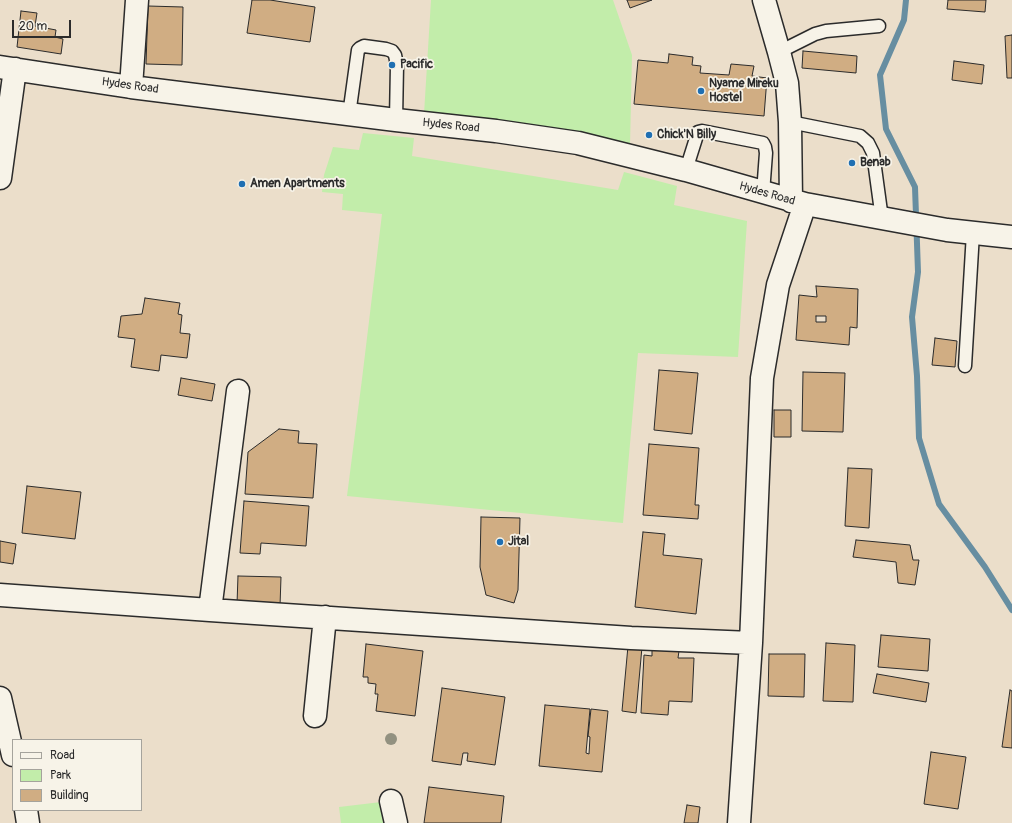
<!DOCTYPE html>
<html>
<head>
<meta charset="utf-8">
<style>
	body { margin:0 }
	#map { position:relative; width:1012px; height:823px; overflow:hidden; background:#ebdeca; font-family:Pangolin,sans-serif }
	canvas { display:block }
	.legend { position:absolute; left:12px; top:739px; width:130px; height:72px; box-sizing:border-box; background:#f7f3e8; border:1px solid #a5a39c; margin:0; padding:5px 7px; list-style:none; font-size:12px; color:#2b2b2b }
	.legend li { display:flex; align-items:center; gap:8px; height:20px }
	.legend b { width:20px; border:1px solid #a5a39c }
	.scale { position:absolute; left:12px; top:20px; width:59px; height:18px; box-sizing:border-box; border:2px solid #2b2b2b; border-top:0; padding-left:5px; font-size:12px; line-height:14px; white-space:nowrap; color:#2b2b2b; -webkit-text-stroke:3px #f7f3e8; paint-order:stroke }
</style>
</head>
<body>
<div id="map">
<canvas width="1012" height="823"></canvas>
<ul class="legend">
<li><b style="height:5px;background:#f7f3e8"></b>Road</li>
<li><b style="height:11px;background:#c2edaa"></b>Park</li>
<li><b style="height:11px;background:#d0ad83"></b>Building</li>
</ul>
<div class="scale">20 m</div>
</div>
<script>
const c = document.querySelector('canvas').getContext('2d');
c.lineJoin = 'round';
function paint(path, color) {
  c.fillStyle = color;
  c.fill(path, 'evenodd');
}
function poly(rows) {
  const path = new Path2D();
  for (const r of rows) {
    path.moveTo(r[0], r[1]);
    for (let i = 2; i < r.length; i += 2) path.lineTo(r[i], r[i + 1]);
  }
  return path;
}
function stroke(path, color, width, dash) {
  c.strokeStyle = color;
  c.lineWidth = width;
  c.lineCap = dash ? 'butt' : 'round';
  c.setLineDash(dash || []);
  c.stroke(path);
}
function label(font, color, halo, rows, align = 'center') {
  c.font = font + ' Pangolin,sans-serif';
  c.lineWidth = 3.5;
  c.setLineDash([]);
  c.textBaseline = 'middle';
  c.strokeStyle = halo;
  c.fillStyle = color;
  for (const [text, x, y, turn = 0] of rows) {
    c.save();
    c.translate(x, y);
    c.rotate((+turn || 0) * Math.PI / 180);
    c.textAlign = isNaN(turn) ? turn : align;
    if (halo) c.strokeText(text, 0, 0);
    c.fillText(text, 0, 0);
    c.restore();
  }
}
paint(poly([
	[431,0,613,0,632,55,630,146,424,114],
	[363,133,414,138,412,156,618,190,624,172,677,186,674,205,747,221,738,357,638,353,623,523,347,496,362,379,382,214,342,210,343,194,322,192,324,175,333,147,359,150],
	[381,802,383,823,341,823,339,807]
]), '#c2edaa');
stroke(poly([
	[906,0,904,20,880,75,886,129,915,187,918,272,912,317,917,376,919,438,939,504,985,567,1012,610]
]), '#678ea1', 6);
const building = poly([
	[252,0,270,0,315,7,310,42,247,33,252,0],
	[627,0,652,0,630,8,627,0],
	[948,0,986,0,985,12,947,9,948,0],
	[148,6,183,7,182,65,146,64,148,6],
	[21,11,37,13,35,26,56,30,55,37,63,39,61,54,17,47,21,11],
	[1012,35,1012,78,1007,78,1005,36,1012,35],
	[803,51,857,56,856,73,802,68,803,51],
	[669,54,693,57,692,65,701,66,700,73,729,75,731,64,754,66,752,76,767,78,764,116,634,104,638,60,668,63,669,54],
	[954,61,984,65,982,84,952,80,954,61],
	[816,286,858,289,857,328,850,327,849,345,796,340,799,295,817,297,816,286],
	[816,316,826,316,826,322,816,322,816,316],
	[145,298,180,303,178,314,182,315,180,333,190,334,187,358,161,355,159,371,131,367,135,339,118,337,121,316,142,314,145,298],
	[935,338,957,341,955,367,932,365,935,338],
	[659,370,698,373,692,434,654,430,659,370],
	[803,372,845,373,843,432,802,431,803,372],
	[181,378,215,384,212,401,178,395,181,378],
	[774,410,791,410,791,437,774,437,774,410],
	[279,429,299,431,298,443,317,444,313,498,245,494,248,452,279,429],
	[649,444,699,448,695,505,699,505,698,519,643,515,649,444],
	[848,468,872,469,869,528,845,526,848,468],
	[27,486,81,492,75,539,22,533,27,486],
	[244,501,309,506,306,546,261,543,260,554,240,553,244,501],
	[481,517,520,518,518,590,514,603,486,595,480,567,481,517],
	[643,532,665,534,663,555,702,559,696,614,635,607,643,532],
	[856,540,910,545,913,560,919,560,915,585,898,583,896,562,853,557,856,540],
	[0,541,16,544,13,564,0,562,0,541],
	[238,576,281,577,280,606,237,604,238,576],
	[881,635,930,639,928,671,878,667,881,635],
	[826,643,855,645,853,702,823,701,826,643],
	[366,644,423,651,415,716,376,711,378,694,375,694,376,684,368,683,368,677,363,677,366,644],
	[628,646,642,647,636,713,622,711,628,646],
	[652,650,679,651,678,658,694,658,692,702,669,701,668,715,641,713,644,655,652,656,652,650],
	[769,654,805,654,804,697,768,696,769,654],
	[877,674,929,683,926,702,873,693,877,674],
	[442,688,505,697,495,765,467,761,468,753,463,753,461,765,432,761,442,688],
	[1010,690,1012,691,1012,748,1002,747,1010,690],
	[545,705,590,709,586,753,589,754,590,737,588,736,591,709,608,711,602,772,539,766,545,705],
	[931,752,966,757,958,809,924,804,931,752],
	[429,787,504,796,501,823,424,823,429,787],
	[687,805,700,807,698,823,684,823,687,805]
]);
paint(building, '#d0ad83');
stroke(building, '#2b2b2b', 1);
const service = poly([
	[779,52,815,34,826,31,879,26],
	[349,115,358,50,360,48,364,46,386,49,392,51,395,55,397,65,396,120],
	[790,122,860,136,868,143,873,153,882,219],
	[686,170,698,132,702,131,763,143,765,147,766,153,763,193],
	[965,366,973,233]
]);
const minor = poly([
	[764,0,779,52,787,83,790,122,791,201],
	[0,67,131,87,396,120,496,131,578,143,686,170,805,204,947,230,1012,237],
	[131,87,137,0],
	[0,178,15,69],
	[0,595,210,610,631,638,751,643],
	[210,610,238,391],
	[0,698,13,755],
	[315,716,325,617],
	[391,801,396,823],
	[26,810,28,823],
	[739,823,751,643,762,378,778,285,805,204]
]);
stroke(service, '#2b2b2b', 15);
stroke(minor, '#2b2b2b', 25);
stroke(service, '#f7f3e8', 12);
stroke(minor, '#f7f3e8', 22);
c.fillStyle = '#929180';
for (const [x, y] of [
	[391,739]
]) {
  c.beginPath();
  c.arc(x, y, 6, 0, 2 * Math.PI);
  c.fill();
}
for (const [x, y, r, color] of [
	[392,65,4,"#1f6fb2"],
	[701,91,4,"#1f6fb2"],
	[649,135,4,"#1f6fb2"],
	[852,163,4,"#1f6fb2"],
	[242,184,4,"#1f6fb2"],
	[500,542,4,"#1f6fb2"]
]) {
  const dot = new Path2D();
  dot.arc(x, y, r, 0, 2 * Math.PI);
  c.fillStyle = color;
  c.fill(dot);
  stroke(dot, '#f7f3e8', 1.5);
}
label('bold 12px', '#2b2b2b', '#f7f3e8', [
	["Pacific",400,65],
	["Nyame Mireku",709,84],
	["Hostel",709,98],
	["Chick'N Billy",657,135],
	["Benab",860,163],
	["Amen Apartments",250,184],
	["Jital",508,542]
], 'left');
label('12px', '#2b2b2b', '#f7f3e8', [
	["Hydes Road",130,86,8],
	["Hydes Road",451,126,6],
	["Hydes Road",767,194,16]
]);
</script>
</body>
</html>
